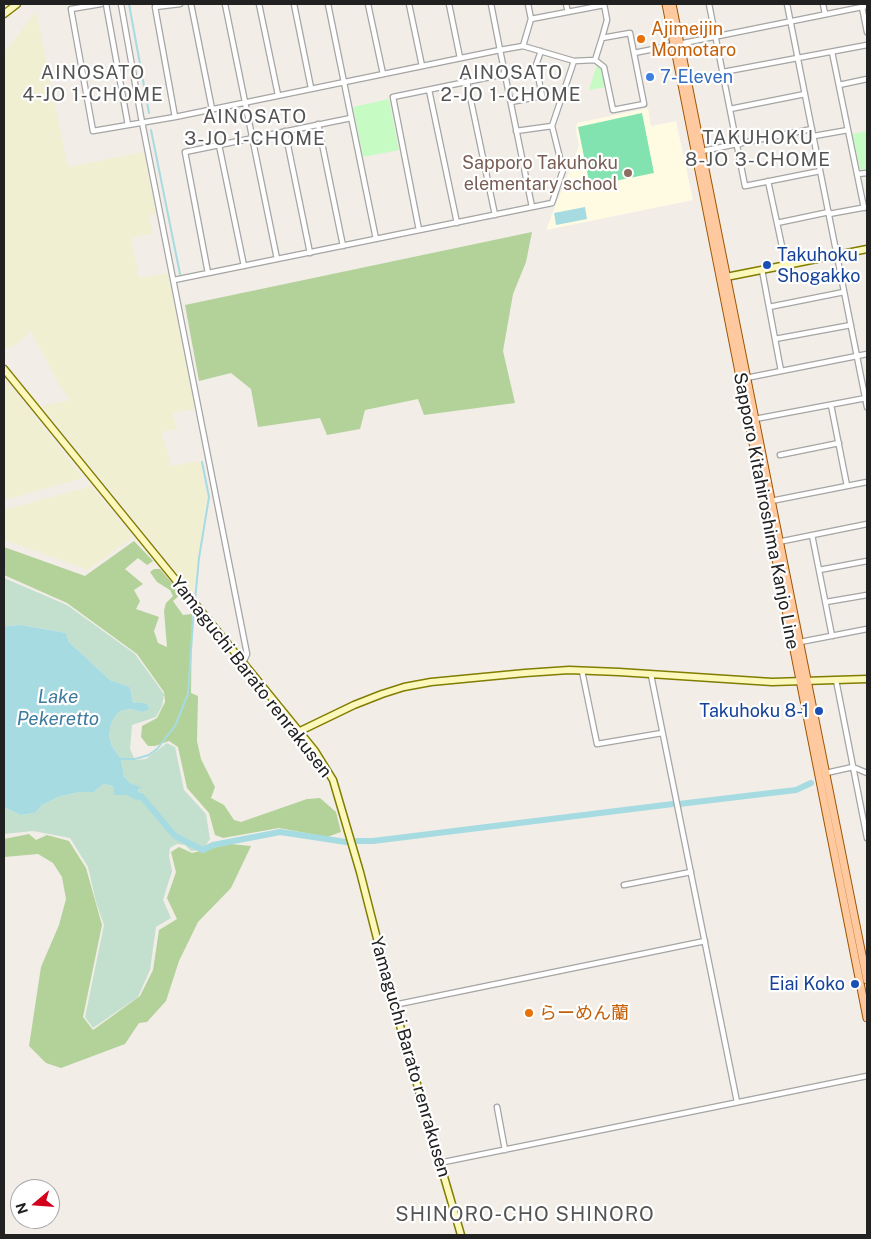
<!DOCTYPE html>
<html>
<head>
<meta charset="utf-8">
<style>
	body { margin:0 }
	#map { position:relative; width:871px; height:1239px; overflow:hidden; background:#f2ede7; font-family:"Public Sans",sans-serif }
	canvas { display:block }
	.frame { position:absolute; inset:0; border:5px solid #212121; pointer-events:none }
	.north { position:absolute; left:10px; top:1179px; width:50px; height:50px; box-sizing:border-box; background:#fff; border:1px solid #a6a6a6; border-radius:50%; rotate:252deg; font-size:14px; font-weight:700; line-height:20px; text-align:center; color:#212121 }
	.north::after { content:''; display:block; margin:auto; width:18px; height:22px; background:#d2001c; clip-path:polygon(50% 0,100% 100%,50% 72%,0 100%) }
</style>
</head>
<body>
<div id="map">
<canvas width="871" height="1239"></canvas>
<div class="frame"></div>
<div class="north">N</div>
</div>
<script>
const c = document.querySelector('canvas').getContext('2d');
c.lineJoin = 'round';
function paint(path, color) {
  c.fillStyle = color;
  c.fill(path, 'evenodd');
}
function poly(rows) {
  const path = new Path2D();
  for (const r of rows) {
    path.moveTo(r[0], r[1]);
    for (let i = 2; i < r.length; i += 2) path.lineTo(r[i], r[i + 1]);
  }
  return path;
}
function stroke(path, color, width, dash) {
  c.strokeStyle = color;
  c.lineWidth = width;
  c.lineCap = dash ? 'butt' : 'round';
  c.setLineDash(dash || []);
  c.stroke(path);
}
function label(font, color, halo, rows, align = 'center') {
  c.font = font + ' "Public Sans","Noto Sans JP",sans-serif';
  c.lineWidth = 4.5;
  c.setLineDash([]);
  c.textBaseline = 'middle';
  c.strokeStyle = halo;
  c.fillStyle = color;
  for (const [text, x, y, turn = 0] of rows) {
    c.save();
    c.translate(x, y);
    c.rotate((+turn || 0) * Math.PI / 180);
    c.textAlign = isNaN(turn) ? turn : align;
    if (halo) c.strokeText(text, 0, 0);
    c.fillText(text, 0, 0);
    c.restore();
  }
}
paint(poly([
	[648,108,651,126,676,121,693,200,546,230,579,146,576,130,577,123]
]), '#fffbe3');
paint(poly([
	[36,12,68,167,144,152,156,214,149,216,153,233,131,238,139,278,168,273,195,409,173,413,177,429,162,432,171,466,200,461,207,497,193,592,42,406,70,400,59,385,31,331,13,347,4,349,4,53],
	[4,378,83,478,4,500],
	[91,486,133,537,88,570,4,540,4,510]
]), '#f1efd2');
paint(poly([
	[532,232,526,262,513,294,503,351,515,403,424,415,418,399,365,410,360,429,327,435,320,418,258,427,251,389,231,373,199,381,185,305],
	[134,541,153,561,147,565,138,558,125,569,143,584,134,590,140,601,136,609,159,617,154,631,158,643,167,647,164,611,166,603,173,596,170,590,157,582,150,572,154,569,160,569,181,594,173,601,183,615,192,614,191,693,198,696,197,741,201,759,215,787,211,798,224,805,234,820,241,822,307,799,320,798,336,812,341,832,327,837,279,828,223,838,215,835,209,813,187,788,178,747,169,741,155,746,148,746,141,737,142,726,157,718,165,702,164,692,137,654,67,603,4,575,4,547,85,576],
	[29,834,36,840,47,835,69,841,86,868,102,925,83,1017,93,1030,140,996,153,970,159,930,177,919,167,898,176,872,171,852,179,847,192,853,230,844,251,846,231,888,198,922,179,961,166,1001,147,1022,139,1023,125,1044,61,1068,46,1063,29,1046,41,967,59,925,66,899,62,877,53,863,38,854,4,857,4,839]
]), '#b2d29a');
paint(poly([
	[4,578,67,605,135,654,164,694,162,706,156,717,132,725,130,749,135,760,146,759,167,743,175,747,184,790,206,814,210,839,203,850,191,851,185,845,177,844,170,848,169,856,172,871,163,900,171,918,156,927,150,970,138,997,93,1028,85,1017,104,925,96,902,88,867,70,838,33,831,4,834,4,807,20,815,35,813,42,805,60,796,81,792,94,792,103,784,113,786,115,795,127,795,138,792,140,788,130,783,124,776,121,759,112,746,109,736,111,724,114,718,120,711,131,709,143,712,150,709,147,704,139,702,133,703,130,687,110,680,69,642,66,633,22,625,4,626]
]), '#c3e0cf');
paint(poly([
	[597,65,601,69,605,87,589,90],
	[389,99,399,150,363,157,353,107],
	[867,131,867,169,862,170,860,168,852,134]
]), '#c6fcc3');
paint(poly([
	[642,113,654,173,590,186,578,127]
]), '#82e3b1');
paint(poly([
	[585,207,587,219,556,225,554,213],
	[22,625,66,633,69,642,110,680,130,687,133,703,139,702,147,704,150,709,143,712,131,709,120,711,114,718,111,724,109,736,112,746,121,759,124,776,130,783,143,788,140,788,138,791,141,796,138,801,127,795,114,795,113,786,103,784,94,792,81,792,60,796,42,805,35,813,20,815,4,807,4,626]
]), '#a6dbe1');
stroke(poly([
	[129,4,149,113],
	[151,130,180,274],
	[195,600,199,558,209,497,202,462],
	[120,759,135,759,149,755,157,749,175,726,188,694,194,607]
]), '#a6dbe1', 2);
stroke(poly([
	[141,796,175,836,203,850,213,845,280,832,346,842],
	[679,804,796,790,811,783],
	[357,841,373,841,673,804]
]), '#a6dbe1', 6);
const street = poly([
	[101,4,71,9,93,131,175,117,500,50,491,4],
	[106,4,128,125],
	[121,4,141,117,247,654,243,663],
	[191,4,212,109],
	[225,4,277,259],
	[259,4,278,95],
	[294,4,311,88],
	[328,4,376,239],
	[368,4,383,74],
	[409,4,422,66],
	[449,4,460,58],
	[528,4,531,19],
	[566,4,568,12],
	[709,4,745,186,820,171],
	[787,4,867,407],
	[823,4,825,14],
	[862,7,867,32],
	[602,38,607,20,604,4],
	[523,46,531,19,604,5],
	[832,52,864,208],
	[634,53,867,6],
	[723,72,867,45],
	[467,82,495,215],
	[839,85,867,79],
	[429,90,457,223],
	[511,102,542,96,536,65,541,51],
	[730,109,805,94],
	[175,117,155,7,180,4],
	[318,124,343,246],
	[285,131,310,253],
	[516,131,552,126],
	[814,136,848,130],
	[219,145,244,266],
	[702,151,812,129],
	[857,174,867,173],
	[768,181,786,265],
	[532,207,500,50,523,46,574,61,595,60,604,67,613,110,644,104,630,33,602,38,595,60],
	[829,214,867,207],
	[777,223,829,212],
	[419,230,393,97,505,74],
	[762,270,781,371],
	[208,273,185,152,351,118],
	[174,280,552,203,563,170,552,126,574,61],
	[769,307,844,292],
	[775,339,851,325],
	[746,378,867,354],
	[831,405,847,486],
	[755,419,866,398],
	[780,455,839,443],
	[771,501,867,482],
	[812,535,832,636],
	[778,542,867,524],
	[819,570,867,561],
	[826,602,867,595],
	[800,642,867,629],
	[582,671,597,744,662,733],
	[651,675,737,1102],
	[836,680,867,838],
	[826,773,853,767,867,773],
	[624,885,691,872],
	[394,1005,705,941],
	[497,1107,505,1150],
	[439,1163,867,1076]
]);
const secondary = poly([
	[4,14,17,4],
	[721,278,867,249],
	[4,369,315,751,333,780,360,872,394,1005,461,1235],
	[298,732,354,705,382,694,404,687,431,682,525,673,569,670,619,672,772,682,867,679]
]);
const primary = poly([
	[666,4,867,1018],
	[672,4,867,980]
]);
stroke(street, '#a5a5a5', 7);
stroke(secondary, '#807d00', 9);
stroke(primary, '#9e5500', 9);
stroke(street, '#fff', 4.5);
stroke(secondary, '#fcf7ba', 6);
stroke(primary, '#ffc99f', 7);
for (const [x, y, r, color] of [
	[641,39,5,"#e8710a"],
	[650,77,5,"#3f7fe0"],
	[628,173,5,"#8d6e63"],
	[767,265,5,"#1a4fb4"],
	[819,711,5,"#1a4fb4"],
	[855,984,5,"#1a4fb4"],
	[529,1013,5,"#e8710a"]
]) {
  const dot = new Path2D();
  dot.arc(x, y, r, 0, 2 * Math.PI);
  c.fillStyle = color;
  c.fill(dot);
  stroke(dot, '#fff', 2);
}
label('18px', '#c56008', '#fff', [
	["Ajimeijin",651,29],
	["Momotaro",651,50],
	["らーめん蘭",539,1013]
], 'left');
label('18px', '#366cbe', '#fff', [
	["7-Eleven",660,77]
], 'left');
label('18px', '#785e54', '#fff', [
	["Sapporo Takuhoku",618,163],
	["elementary school",618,184]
], 'right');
label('18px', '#164399', '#fff', [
	["Takuhoku",777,255,"left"],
	["Shogakko",777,276,"left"],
	["Takuhoku 8-1",809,711],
	["Eiai Koko",845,984]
], 'right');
label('18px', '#212121', '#fff', [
	["Sapporo Kitahiroshima Kanjo Line",766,511,79],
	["Yamaguchi Barato renrakusen",251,677,52],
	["Yamaguchi Barato renrakusen",410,1057,74]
]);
c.letterSpacing = '1px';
label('19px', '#545454', '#fff', [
	["AINOSATO",93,73],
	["4-JO 1-CHOME",93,95],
	["AINOSATO",511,73],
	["2-JO 1-CHOME",511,95],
	["AINOSATO",255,117],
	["3-JO 1-CHOME",255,139],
	["TAKUHOKU",758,138],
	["8-JO 3-CHOME",758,160]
]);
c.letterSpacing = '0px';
label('italic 19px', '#3f7a9d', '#fff', [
	["Lake",58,697],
	["Pekeretto",58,719]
]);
c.letterSpacing = '1px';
label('20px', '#545454', '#fff', [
	["SHINORO-CHO SHINORO",525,1215]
]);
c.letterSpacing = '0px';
</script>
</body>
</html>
